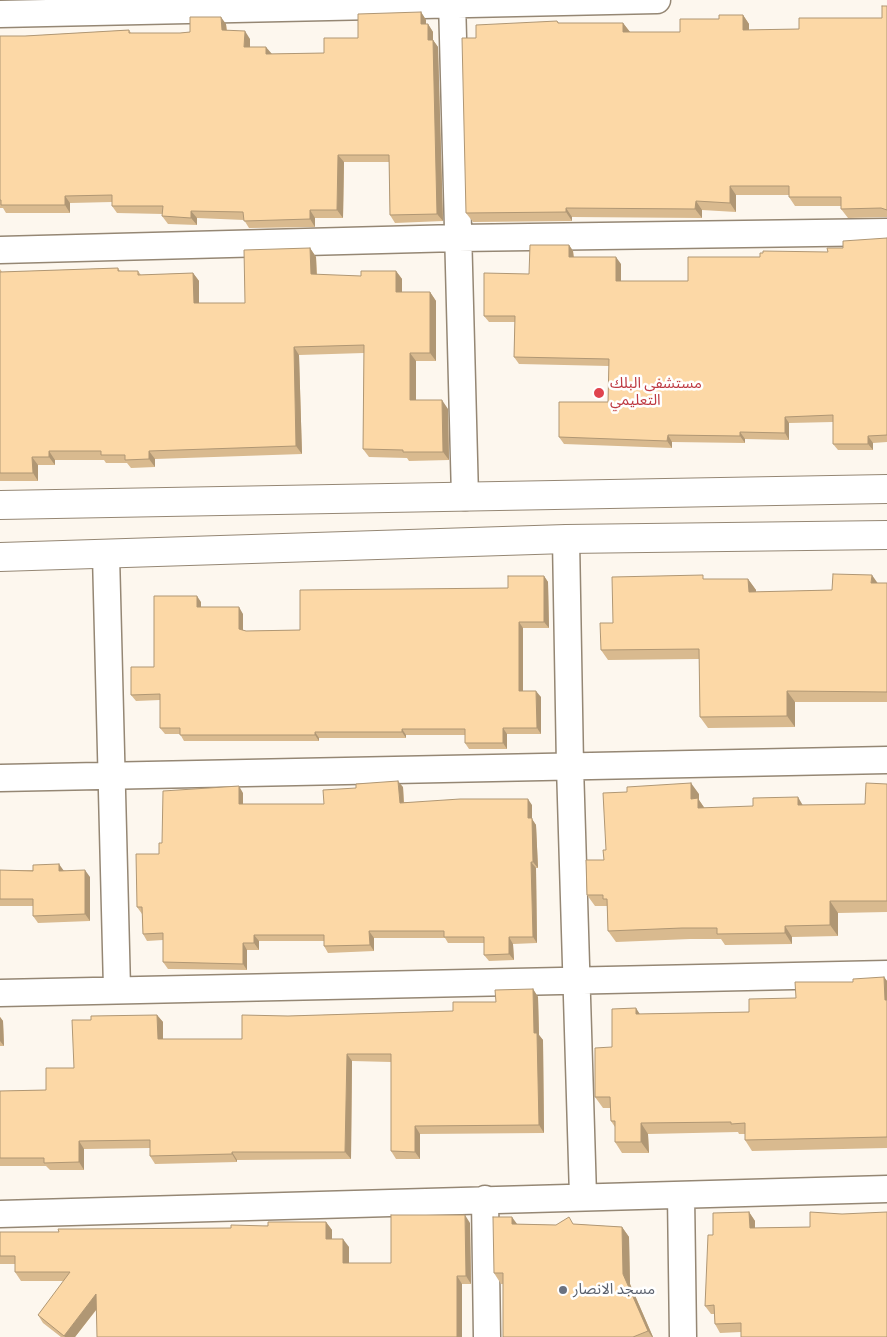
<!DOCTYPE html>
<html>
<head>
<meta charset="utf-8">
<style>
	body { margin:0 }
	canvas { display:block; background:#fdf7ee }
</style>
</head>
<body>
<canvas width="887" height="1337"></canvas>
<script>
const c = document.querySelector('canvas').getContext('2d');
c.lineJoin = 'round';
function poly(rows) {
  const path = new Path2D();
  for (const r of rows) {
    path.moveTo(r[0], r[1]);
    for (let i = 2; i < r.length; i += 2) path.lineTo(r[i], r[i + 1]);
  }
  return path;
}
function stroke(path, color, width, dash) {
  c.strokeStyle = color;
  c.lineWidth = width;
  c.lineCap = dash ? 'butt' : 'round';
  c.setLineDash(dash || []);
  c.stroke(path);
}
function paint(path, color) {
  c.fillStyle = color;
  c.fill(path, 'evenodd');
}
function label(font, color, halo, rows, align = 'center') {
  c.font = font + ' "Zilla Slab","Noto Sans Arabic",serif';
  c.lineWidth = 5;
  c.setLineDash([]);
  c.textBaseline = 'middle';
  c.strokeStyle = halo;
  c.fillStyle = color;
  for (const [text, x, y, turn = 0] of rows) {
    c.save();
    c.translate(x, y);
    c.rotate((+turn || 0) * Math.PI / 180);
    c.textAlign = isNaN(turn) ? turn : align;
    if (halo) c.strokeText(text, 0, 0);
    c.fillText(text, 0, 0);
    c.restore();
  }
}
const minor = poly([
	[452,0,465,497],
	[0,14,657,0],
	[0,250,458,238,887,232],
	[566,539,570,766,583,1196],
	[106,555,117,989],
	[0,778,887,760],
	[0,993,887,974],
	[681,1195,683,1337],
	[485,1199,487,1337],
	[0,1214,887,1189]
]);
const tertiary = poly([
	[0,505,887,489],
	[0,557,566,539,887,535]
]);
stroke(minor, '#958774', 29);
stroke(tertiary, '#958774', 30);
stroke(minor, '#fff', 26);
stroke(tertiary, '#fff', 28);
paint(poly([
	[887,6,887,217,848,218,841,209,841,206,795,206,789,197,789,195,736,195,736,212,702,210,702,218,572,217,572,221,473,222,466,213,557,21,559,23,623,23,630,32,680,32,719,19,743,15,749,24,749,30,799,29,882,18],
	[421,12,426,20,426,24,428,24,433,32,433,40,438,47,443,221,395,223,390,215,389,162,344,162,343,218,315,218,315,227,249,228,244,220,197,218,197,225,168,224,162,216,163,214,117,213,112,206,112,202,70,203,70,213,6,213,3,208,0,208,0,36,25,36,129,30,131,33,180,33,190,32,226,24,227,30,250,39,250,47,271,54,324,53],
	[887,238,887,442,873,443,873,450,838,450,833,444,833,422,789,423,789,440,745,439,745,443,672,442,672,448,564,444,559,437,608,402,609,366,519,364,514,357,515,322,489,322,484,316,529,274,569,245,573,251,574,257,621,264,621,281,688,281,760,257,828,252],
	[310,248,316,257,317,275,361,276,396,271,402,279,402,292,430,292,436,301,436,361,416,361,416,400,448,409,449,460,409,461,407,458,369,457,363,449,364,353,299,355,302,454,155,459,155,467,131,468,127,463,106,463,104,460,55,460,55,465,38,465,38,481,0,481,0,269,2,272,118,268,120,271,138,271,141,275,193,273,199,281,199,303,245,303],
	[544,576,548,582,549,628,523,628,523,691,541,697,541,734,507,734,507,749,469,749,465,743,465,735,406,735,406,738,319,738,319,741,184,741,180,734,165,734,160,728,160,700,136,701,131,695,154,667,201,602,201,607,243,614,243,630,246,631,300,630,508,588],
	[706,579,748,579,756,590,756,592,832,590,877,583,887,583,887,702,795,702,795,727,708,728,700,717,699,659,608,660,601,650,613,623],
	[887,784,887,912,838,913,838,936,792,937,792,944,725,945,721,939,690,939,616,942,608,931,607,906,595,906,587,895,604,860,606,850,699,794,699,800,704,808,865,804],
	[403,787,404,802,532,805,532,819,536,825,538,868,536,868,537,943,513,944,514,960,489,961,484,955,484,943,448,943,445,938,374,938,374,951,328,953,324,946,324,941,259,941,259,950,247,950,247,970,168,969,163,962,163,940,147,941,143,934,142,914,137,907,159,854,162,843,243,793,243,804,324,804],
	[0,870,63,870,90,877,90,921,38,923,33,916,33,906,0,906],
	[884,977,887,981,887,1148,752,1151,745,1140,745,1134,739,1134,738,1132,648,1134,649,1153,622,1153,615,1142,615,1127,611,1121,610,1108,603,1108,595,1097,612,1047,640,1014,749,1012,796,998,853,982],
	[533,989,538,997,539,1035,543,1040,544,1133,420,1134,420,1159,396,1159,391,1151,391,1062,352,1061,351,1159,237,1160,237,1162,155,1164,150,1156,150,1148,84,1149,84,1170,50,1170,46,1166,0,1166,0,1091,46,1090,74,1068,91,1020,157,1015,163,1022,163,1039,242,1039,288,1016,453,1011,496,1002],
	[0,1017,3,1021,4,1046,0,1046],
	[749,1212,755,1221,755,1228,810,1227,842,1214,741,1332,720,1333,715,1324,714,1314,711,1314,705,1306,713,1235],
	[326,1222,332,1230,332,1239,349,1247,349,1263,391,1263,470,1223,471,1284,462,1284,462,1337,97,1309,75,1337,61,1337,43,1323,38,1315,64,1281,21,1281,15,1272,15,1264,0,1264,0,1232,59,1232,231,1228],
	[517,1224,556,1225,573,1224,622,1227,629,1237,630,1284,653,1337,503,1337,503,1284,501,1284,494,1273]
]), '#d9ba8f');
paint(poly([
	[421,12,426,20,426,32,421,24],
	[743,15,749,24,749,39,743,30],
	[221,17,226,24,227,38,222,30],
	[623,23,630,32,623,32],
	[428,24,433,32,433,40,438,47,443,221,437,214,428,40],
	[245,31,250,39,250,54,244,47],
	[266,47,272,54,266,54],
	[338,155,344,162,343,218,337,210],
	[730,186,736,195,736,212,730,203],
	[65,196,70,203,70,213,65,205],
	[696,201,702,210,702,218,695,209],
	[566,208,572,217,572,221,566,212],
	[310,210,315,218,315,227,310,219],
	[191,211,197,218,197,225,191,218],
	[569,245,573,251,574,264,569,257],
	[310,248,316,257,317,283,311,274],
	[616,257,621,264,621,288,616,281],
	[396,271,402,279,402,300,396,292],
	[193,273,199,281,199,311,194,303],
	[430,292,436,301,436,361,430,353],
	[294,347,299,355,302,454,296,446],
	[410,353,416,361,416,409,410,400],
	[442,400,448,409,449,460,443,452],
	[785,417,789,423,789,440,785,433],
	[740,432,745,439,745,443,740,436],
	[668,435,672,442,672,448,667,441],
	[868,436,873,443,873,450,868,444],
	[49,451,55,460,55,465,49,457],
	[149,451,155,459,155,467,149,459],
	[32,457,38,465,38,481,33,473],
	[872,575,879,585,871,583],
	[544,576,548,582,549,628,544,622],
	[748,579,756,590,756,603,749,592],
	[197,596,201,602,201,614,197,607],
	[239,607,243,614,243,635,239,629],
	[519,622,523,628,523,697,519,691],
	[536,691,541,697,541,734,537,728],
	[787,691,795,702,795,727,787,716],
	[503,728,507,734,507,749,503,743],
	[402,729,406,735,406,738,402,732],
	[315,732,319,738,319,741,315,735],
	[398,781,403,787,404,809,400,803],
	[691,783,699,794,699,800,706,810,706,819,691,799],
	[239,786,243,793,243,810,239,804],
	[798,797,805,809,798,805],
	[528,799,532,805,532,819,536,825,538,868,533,862,528,818],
	[531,862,536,868,537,943,533,937],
	[59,864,64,871,59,871],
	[85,870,90,877,90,921,85,914],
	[830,901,838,913,838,936,830,925],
	[785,926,792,937,792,944,785,933],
	[369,931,374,938,374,951,370,945],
	[254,935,259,941,259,950,254,943],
	[509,937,513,944,514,960,509,954],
	[243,943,247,950,247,970,243,964],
	[884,977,887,981,887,1004,885,1000],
	[533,989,538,997,539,1035,543,1040,544,1133,539,1125,534,1033],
	[636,1008,643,1019,636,1014],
	[157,1015,163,1022,163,1047,158,1039],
	[0,1017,3,1021,4,1046,0,1041],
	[347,1054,352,1061,351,1159,345,1152],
	[641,1123,648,1134,649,1153,641,1142],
	[415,1126,420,1134,420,1159,415,1152],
	[79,1141,84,1149,84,1170,79,1162],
	[232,1152,237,1160,237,1162,232,1154],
	[749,1212,755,1221,755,1236,750,1228],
	[465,1215,470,1223,471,1284,466,1276],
	[512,1217,520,1228,512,1224],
	[326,1222,332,1230,332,1247,326,1239],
	[622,1227,629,1237,630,1284,653,1337,652,1337,648,1331,623,1274],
	[343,1239,349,1247,349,1271,343,1263],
	[457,1276,462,1284,462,1337,457,1337],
	[96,1294,102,1302,75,1337,65,1337,64,1336]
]), '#b09774');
const building = poly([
	[882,6,887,6,887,210,881,208,841,209,841,197,789,197,789,186,730,186,730,203,696,201,695,209,566,208,566,212,466,213,462,38,476,38,476,25,557,21,558,23,623,23,623,32,680,32,680,19,719,19,719,15,743,15,743,30,799,29,799,18,882,18,882,6],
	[421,12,421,24,428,24,428,40,433,40,437,214,390,215,389,155,338,155,337,210,310,210,310,219,244,221,243,212,191,211,191,218,162,216,163,206,112,206,112,195,65,196,65,205,1,205,1,200,0,200,0,36,25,36,129,30,129,33,180,33,190,32,190,17,221,17,222,30,245,31,244,47,266,47,266,54,324,53,324,38,358,38,358,14,421,12],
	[887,238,887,435,868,436,868,444,833,444,833,415,785,417,785,433,740,432,740,436,668,435,667,441,559,437,559,402,608,402,609,359,514,357,515,316,484,316,484,273,529,274,530,245,569,245,569,257,616,257,616,281,688,281,688,257,760,257,760,253,763,253,763,251,828,252,827,248,843,248,843,241,887,238],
	[310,248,311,274,361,276,361,271,396,271,396,292,430,292,430,353,410,353,410,400,442,400,443,452,403,452,403,450,363,449,364,345,294,347,296,446,149,451,149,459,125,460,125,455,101,455,101,451,49,451,49,457,32,457,33,473,0,473,0,272,118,268,118,271,138,271,138,275,193,273,194,303,245,303,244,250,310,248],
	[833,574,872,575,871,583,887,583,887,692,787,691,787,716,700,717,699,649,601,650,600,623,613,623,612,577,703,575,703,579,748,579,749,592,832,590,833,574],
	[508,576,544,576,544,622,519,622,519,691,536,691,537,728,503,728,503,743,465,743,465,729,402,729,402,732,315,732,315,735,180,735,180,728,160,728,160,694,131,695,131,667,154,667,154,596,197,596,197,607,239,607,239,629,246,631,300,630,300,590,508,588,508,576],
	[398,781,400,803,460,799,528,799,528,818,532,818,533,862,531,862,533,937,509,937,509,954,484,955,484,937,444,937,444,931,369,931,370,945,324,946,324,935,254,935,254,943,243,943,243,964,163,962,163,933,143,934,142,907,137,907,136,854,159,854,159,843,162,843,163,791,239,786,239,804,324,804,323,790,356,788,356,784,398,781],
	[691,783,691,799,698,798,698,808,753,806,753,798,798,797,798,805,865,804,866,783,887,784,887,901,830,901,830,925,785,926,785,933,717,934,717,928,682,928,608,931,607,899,603,899,603,895,587,895,586,860,604,860,603,850,606,850,603,793,627,792,627,787,691,783],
	[59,864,59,871,85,870,85,914,33,916,33,899,0,899,0,870,33,871,33,865,59,864],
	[884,977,885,1000,887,1000,887,1137,745,1140,745,1123,731,1124,731,1122,641,1123,641,1142,615,1142,615,1121,611,1121,610,1097,595,1097,595,1048,612,1047,612,1009,636,1008,636,1014,749,1012,749,999,796,998,795,982,853,982,853,979,884,977],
	[533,989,534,1033,537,1033,539,1125,415,1126,415,1152,391,1151,391,1054,347,1054,345,1152,232,1152,232,1154,150,1156,150,1140,79,1141,79,1162,44,1163,44,1158,0,1158,0,1091,46,1090,46,1068,74,1068,72,1020,91,1020,91,1016,157,1015,158,1039,242,1039,242,1015,288,1016,453,1011,453,1002,496,1002,495,990,533,989],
	[749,1212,750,1228,810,1227,810,1212,842,1214,887,1212,887,1337,741,1337,741,1323,715,1324,714,1305,705,1306,708,1235,713,1235,713,1213,749,1212],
	[391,1215,465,1215,466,1276,457,1276,457,1337,97,1337,96,1294,64,1336,38,1315,70,1272,15,1272,15,1256,0,1256,0,1232,59,1232,58,1229,78,1229,231,1228,231,1225,268,1226,268,1222,326,1222,326,1239,343,1239,343,1263,391,1263,391,1215],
	[493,1217,512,1217,512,1224,556,1225,569,1217,573,1224,622,1227,623,1274,648,1331,633,1337,503,1337,503,1273,494,1273,493,1217]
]);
paint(building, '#fcd8a6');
stroke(building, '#b09774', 1);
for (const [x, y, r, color] of [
	[599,393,6,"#e0444e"],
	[563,1290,5,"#6b7280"]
]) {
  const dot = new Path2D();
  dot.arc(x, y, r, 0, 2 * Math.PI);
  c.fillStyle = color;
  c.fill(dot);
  stroke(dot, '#fff', 2);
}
label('15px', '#be3a42', '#fff', [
	["مستشفى البلك",610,384],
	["التعليمي",610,401]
], 'left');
label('15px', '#5b616d', '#fff', [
	["مسجد الانصار",573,1290]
], 'left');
</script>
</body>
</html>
